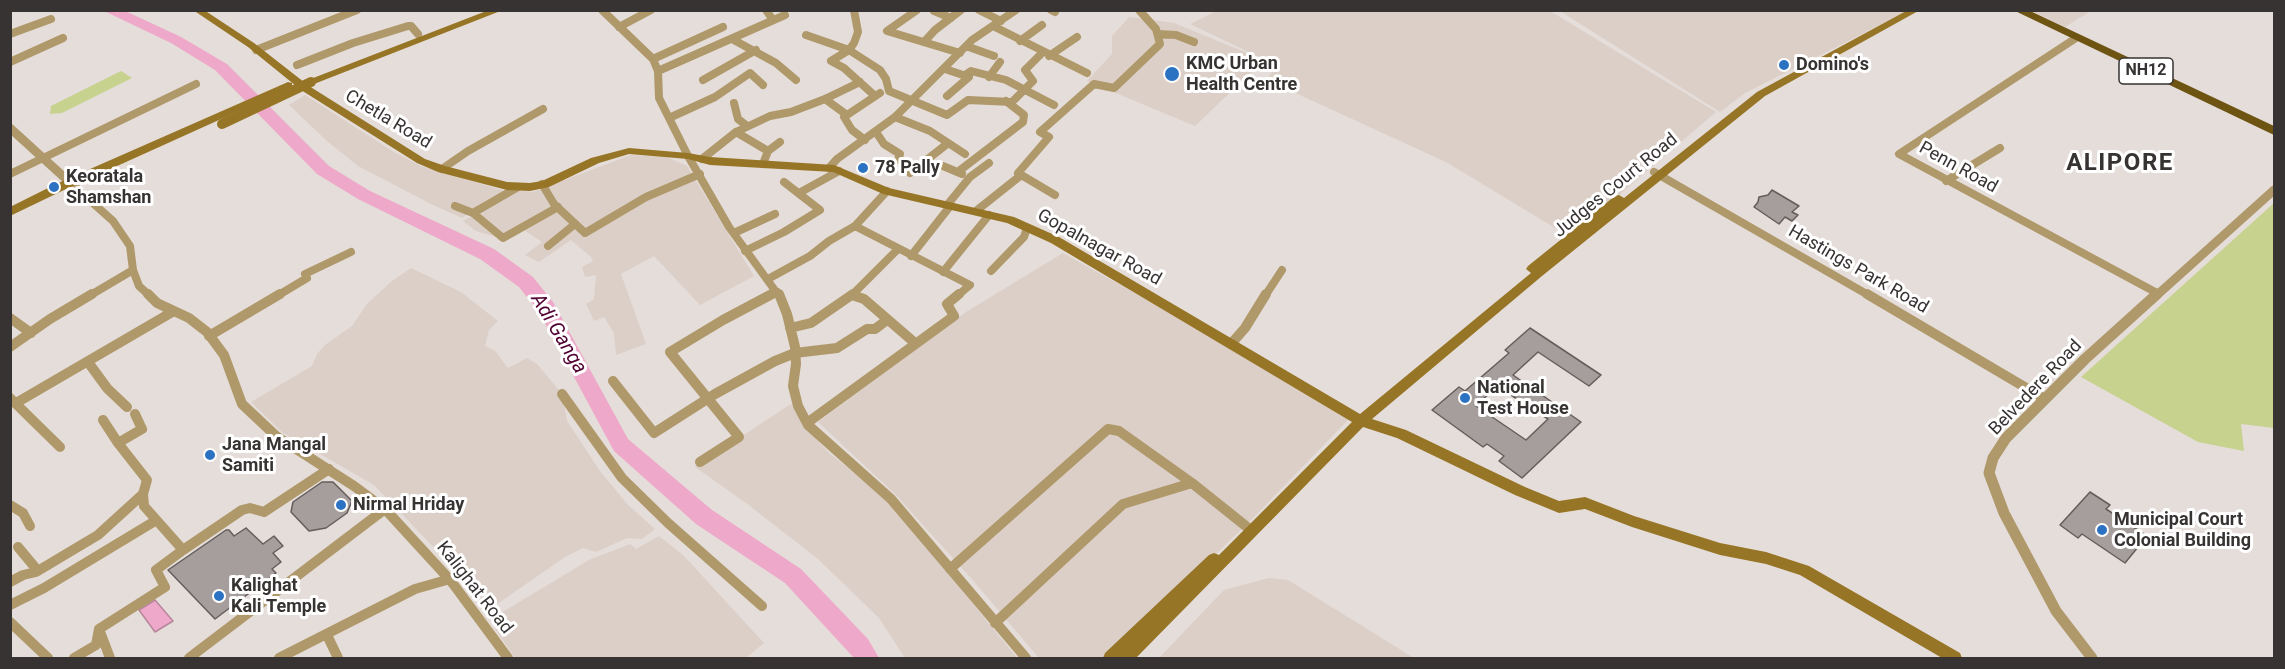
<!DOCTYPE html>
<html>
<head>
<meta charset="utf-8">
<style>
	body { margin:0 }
	#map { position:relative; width:2285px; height:669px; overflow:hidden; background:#e5ddd9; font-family:Roboto,sans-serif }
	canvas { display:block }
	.frame { position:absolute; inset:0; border:12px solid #363332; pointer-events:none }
</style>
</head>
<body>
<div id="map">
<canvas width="2285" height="669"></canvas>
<div class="frame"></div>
</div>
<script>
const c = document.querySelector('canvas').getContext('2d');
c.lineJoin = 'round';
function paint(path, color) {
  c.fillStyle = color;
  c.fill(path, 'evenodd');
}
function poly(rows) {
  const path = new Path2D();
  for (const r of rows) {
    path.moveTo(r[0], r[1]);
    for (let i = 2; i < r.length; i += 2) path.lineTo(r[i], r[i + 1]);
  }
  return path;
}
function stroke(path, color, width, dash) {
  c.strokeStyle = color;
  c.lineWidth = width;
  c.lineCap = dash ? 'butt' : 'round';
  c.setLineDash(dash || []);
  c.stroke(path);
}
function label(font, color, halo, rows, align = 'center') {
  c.font = font + ' Roboto,sans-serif';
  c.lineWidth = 6;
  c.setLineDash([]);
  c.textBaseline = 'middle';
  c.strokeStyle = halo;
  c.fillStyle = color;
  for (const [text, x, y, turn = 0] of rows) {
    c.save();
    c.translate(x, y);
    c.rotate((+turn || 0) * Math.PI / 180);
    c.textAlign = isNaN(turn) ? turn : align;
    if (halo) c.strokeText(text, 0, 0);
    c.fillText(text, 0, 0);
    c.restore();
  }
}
paint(poly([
	[1218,10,1550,11,1716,112,1570,237,1446,162,1267,80,1276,65,1190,24],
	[1560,11,1908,11,1745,93,1720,112],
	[2031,11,2091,11,2065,27],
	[1129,17,1174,23,1264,60,1195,126,1087,81,1112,54,1112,36],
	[305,95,394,152,421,166,505,191,462,218,431,204,358,166,327,141,289,105],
	[631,155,667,157,687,166,754,276,700,305,654,256,621,274,646,344,616,355,614,333,604,317,594,321,586,304,594,299,596,275,585,277,582,267,593,261,591,257,571,240,539,262,525,255,542,242,524,230,507,240,476,231,463,221,517,190,533,192],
	[1063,253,1156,305,1349,419,1257,514,1110,658,1039,658,970,577,895,494,818,422,966,312],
	[411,268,461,292,498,321,489,330,485,346,495,351,508,368,527,358,537,364,562,394,567,421,600,471,628,505,655,529,642,539,627,538,596,552,583,548,565,557,487,611,446,560,374,485,282,432,251,402,312,366,317,354,325,345,352,326,367,304,392,281],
	[791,404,803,424,828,452,889,501,1017,658,905,658,879,618,818,559,746,503,695,467],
	[659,536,684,556,764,643,746,658,515,658,494,627,496,616,589,560,630,544,636,549],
	[1269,578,1288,580,1414,658,1159,658,1224,590]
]), '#dccfc7');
paint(poly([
	[121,71,132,78,62,113,50,114,51,106],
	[2274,203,2274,428,2241,424,2244,451,2198,442,2081,377]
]), '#c7d28e');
const water = poly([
	[155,600,173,621,155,632,139,610,155,600]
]);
paint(water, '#eea8c9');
stroke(water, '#b7859c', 1.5);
paint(poly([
	[102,10,123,10,181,37,227,64,329,166,370,191,494,249,533,277,553,302,628,439,712,510,801,569,868,639,879,658,854,658,785,583,696,524,614,451,539,312,519,287,480,259,358,199,317,174,215,70,171,43,102,10]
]), '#eea8c9');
const building = poly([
	[1772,190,1799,206,1792,212,1798,215,1792,221,1785,217,1779,224,1754,207,1758,202,1759,197,1768,195,1772,190],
	[1530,328,1601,375,1589,386,1538,352,1513,375,1581,422,1522,478,1499,461,1504,456,1487,444,1483,447,1432,410,1459,387,1465,391,1509,353,1505,350,1530,328],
	[1497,386,1548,419,1526,440,1476,406,1497,386],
	[322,482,333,482,352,501,347,513,326,528,309,531,291,512,293,502,322,482],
	[2090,492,2110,505,2106,509,2147,536,2125,563,2082,534,2078,538,2060,525,2090,492],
	[246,528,263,544,274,536,283,546,273,553,281,562,272,569,276,573,215,619,168,570,226,530,229,530,234,536,246,528]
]);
paint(building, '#a69e9d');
stroke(building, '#645d5c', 1.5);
stroke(poly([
	[602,10,653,59,658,71,659,98,688,156,729,227,779,296],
	[766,10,773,20],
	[917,10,887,31,960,53],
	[979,10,1001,21],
	[1051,10,1055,12],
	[934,11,951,18],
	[993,26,1087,73],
	[619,27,651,10],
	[10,34,51,19],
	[1158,34,1176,35,1194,42],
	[806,35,849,50,880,70,886,79,889,91,947,115,968,100,1012,102,1033,81,1025,70,1042,53],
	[2076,38,1899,154,2157,293],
	[732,39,776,63,796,80],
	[1020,41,1042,25],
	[924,42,935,30,961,10],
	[966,46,994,56],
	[256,50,357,10],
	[1049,56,1077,37],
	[653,59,723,27],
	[831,61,849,50,854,43,858,32,854,10],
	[831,61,844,68,875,96],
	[10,62,63,38],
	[297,65,353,43,408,26,411,26,418,34],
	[945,69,969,77,947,96],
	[658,71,785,15],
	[965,75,971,71,1006,80,1054,105],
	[989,77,1000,62],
	[703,80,756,50],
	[825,99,847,115,844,117,852,130,865,140],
	[734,103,738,119,747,126],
	[847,115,880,93],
	[895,117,930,131,965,154],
	[669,118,715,97,750,73,763,85],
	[736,132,768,151,763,164],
	[876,132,884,144,900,154,898,160],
	[768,151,780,142],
	[702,159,736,132,770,116,791,112,825,99,860,82],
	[943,166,962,174],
	[829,168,837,159,895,117,972,40,1016,10],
	[442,169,468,151,543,109],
	[959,171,1023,122,1024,115,1006,101],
	[1654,172,1870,296],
	[910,173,947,144],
	[10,174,196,84],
	[1946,181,2000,148],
	[542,184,554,204,585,233,646,197,700,174],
	[76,188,113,221,130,246,133,270,139,286,150,296],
	[887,191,855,226,970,285,957,296],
	[799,193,839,171],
	[1055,195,1018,173,1049,137,1040,132,1094,84,1114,88,1160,44,1156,29,1139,10],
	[948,204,970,177,989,163],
	[455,206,473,213,503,238,558,207],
	[976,211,1020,176],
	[473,213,518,187],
	[734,233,775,214],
	[548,246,575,224],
	[745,251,784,232,820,210,784,182],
	[911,256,951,205],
	[991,271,1024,237,1027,228],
	[943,272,989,215],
	[768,279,810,256,829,241,855,226],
	[852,295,855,296],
	[89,296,133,270],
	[277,296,307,278,305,274,351,252],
	[769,296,777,292],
	[851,296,898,249],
	[1265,296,1282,270]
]), '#af986a', 8);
stroke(poly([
	[148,294,157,303,189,318,207,332,224,355,242,404,276,436,354,486,385,509,451,581,508,658],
	[779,294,787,314,795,347,796,364,793,386,798,406,808,425,891,499,1026,658],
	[1867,294,2045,399],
	[852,295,864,299,915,343],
	[10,318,31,333],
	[790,328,811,323,853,294],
	[209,336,280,294],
	[1231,344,1245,328,1266,294],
	[10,347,50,319,92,294],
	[88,362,107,388,127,407],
	[613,381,654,433,715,394,775,361,795,353,837,348,867,329,875,329,887,320],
	[562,394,622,478,668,523,762,606],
	[10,398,60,447],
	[16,403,174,311],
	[103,420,118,443],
	[807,423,954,316,947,304,959,294],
	[700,462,739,437,670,352,723,320,772,294],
	[143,494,144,506,183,550],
	[10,505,23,513,30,526],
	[18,547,38,571],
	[950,569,1108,429,1119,431,1192,483,1247,527],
	[10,582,23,575,36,572,98,535,143,494,147,480,118,443,142,429,135,414],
	[10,605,44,588,155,521],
	[10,622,48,658],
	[995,623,1123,504,1192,483],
	[99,629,165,587,156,570,183,550,242,510,250,508,264,512,329,469],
	[327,635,338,658],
	[74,658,96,645,99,629,110,658],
	[189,658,385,509],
	[279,658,415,589,450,579]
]), '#af986a', 10);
stroke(poly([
	[10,128,76,188],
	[2156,296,2274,190]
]), '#af986a', 9);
stroke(poly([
	[2092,658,2056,611,2004,513,1989,473,1993,458,2006,438,2085,359,2157,294]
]), '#af986a', 11);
paint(poly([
	[193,10,204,10,254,43,309,86,425,159,445,166,507,182,530,183,542,181,591,158,629,148,688,153,710,157,834,165,889,188,1014,217,1059,237,1360,414,1531,273,1526,269,1528,266,1615,196,1619,195,1624,198,1757,92,1908,10,1920,10,1765,96,1542,276,1372,419,1406,430,1525,487,1559,501,1585,497,1634,516,1720,543,1766,552,1809,566,1960,653,1962,658,1942,658,1800,575,1766,564,1720,555,1632,527,1585,509,1559,513,1515,495,1397,438,1363,427,1136,658,1103,658,1105,653,1209,555,1214,553,1219,555,1352,422,1051,243,1007,223,883,194,833,172,710,165,688,159,629,154,599,163,549,187,530,191,507,190,438,172,417,163,301,90,248,47,193,10],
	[489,10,503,10,314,84,311,85,306,82,308,80,489,10],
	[288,82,292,83,292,87,64,190,10,216,10,207,56,184,288,82]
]), '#977526');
paint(poly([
	[2013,10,2028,10,2274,126,2274,135,2013,10]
]), '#6e5413');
stroke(poly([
	[222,124,311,82]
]), '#977526', 10);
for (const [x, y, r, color] of [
	[1784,65,6,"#2c72c3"],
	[1172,74,8,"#2c72c3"],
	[863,168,6,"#2c72c3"],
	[54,187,6,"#2c72c3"],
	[1465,398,6,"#2c72c3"],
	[210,455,6,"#2c72c3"],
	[341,505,6,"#2c72c3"],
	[2102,530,6,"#2c72c3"],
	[219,596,6,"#2c72c3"]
]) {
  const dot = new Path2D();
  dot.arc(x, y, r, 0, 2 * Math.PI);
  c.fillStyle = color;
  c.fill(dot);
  stroke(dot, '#fff', 2);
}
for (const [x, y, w] of [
	[2146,71,54]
]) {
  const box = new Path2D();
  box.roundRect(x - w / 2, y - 13, w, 26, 4.5);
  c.fillStyle = '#fff';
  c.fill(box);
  stroke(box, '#363332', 1.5);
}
label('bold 16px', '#363332', null, [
	["NH12",2146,71]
]);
label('bold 18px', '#363332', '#fff', [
	["KMC Urban",1186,64],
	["Health Centre",1186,85],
	["Domino's",1796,65],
	["78 Pally",875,168],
	["Keoratala",66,177],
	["Shamshan",66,198],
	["National",1477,388],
	["Test House",1477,409],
	["Jana Mangal",222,445],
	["Samiti",222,466],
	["Nirmal Hriday",353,505],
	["Municipal Court",2114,520],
	["Colonial Building",2114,541],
	["Kalighat",231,586],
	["Kali Temple",231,607]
], 'left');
label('18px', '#363332', '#fff', [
	["Chetla Road",388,120,31],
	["Penn Road",1958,168,29],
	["Judges Court Road",1616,186,-39],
	["Gopalnagar Road",1099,248,29],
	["Hastings Park Road",1858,270,30],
	["Belvedere Road",2036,388,-46],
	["Kalighat Road",474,588,52]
]);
label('italic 20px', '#500032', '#fff', [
	["Adi Ganga",558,334,59]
]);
c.letterSpacing = '1.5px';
label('bold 24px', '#363332', '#fff', [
	["ALIPORE",2120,164]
]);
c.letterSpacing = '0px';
</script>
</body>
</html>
